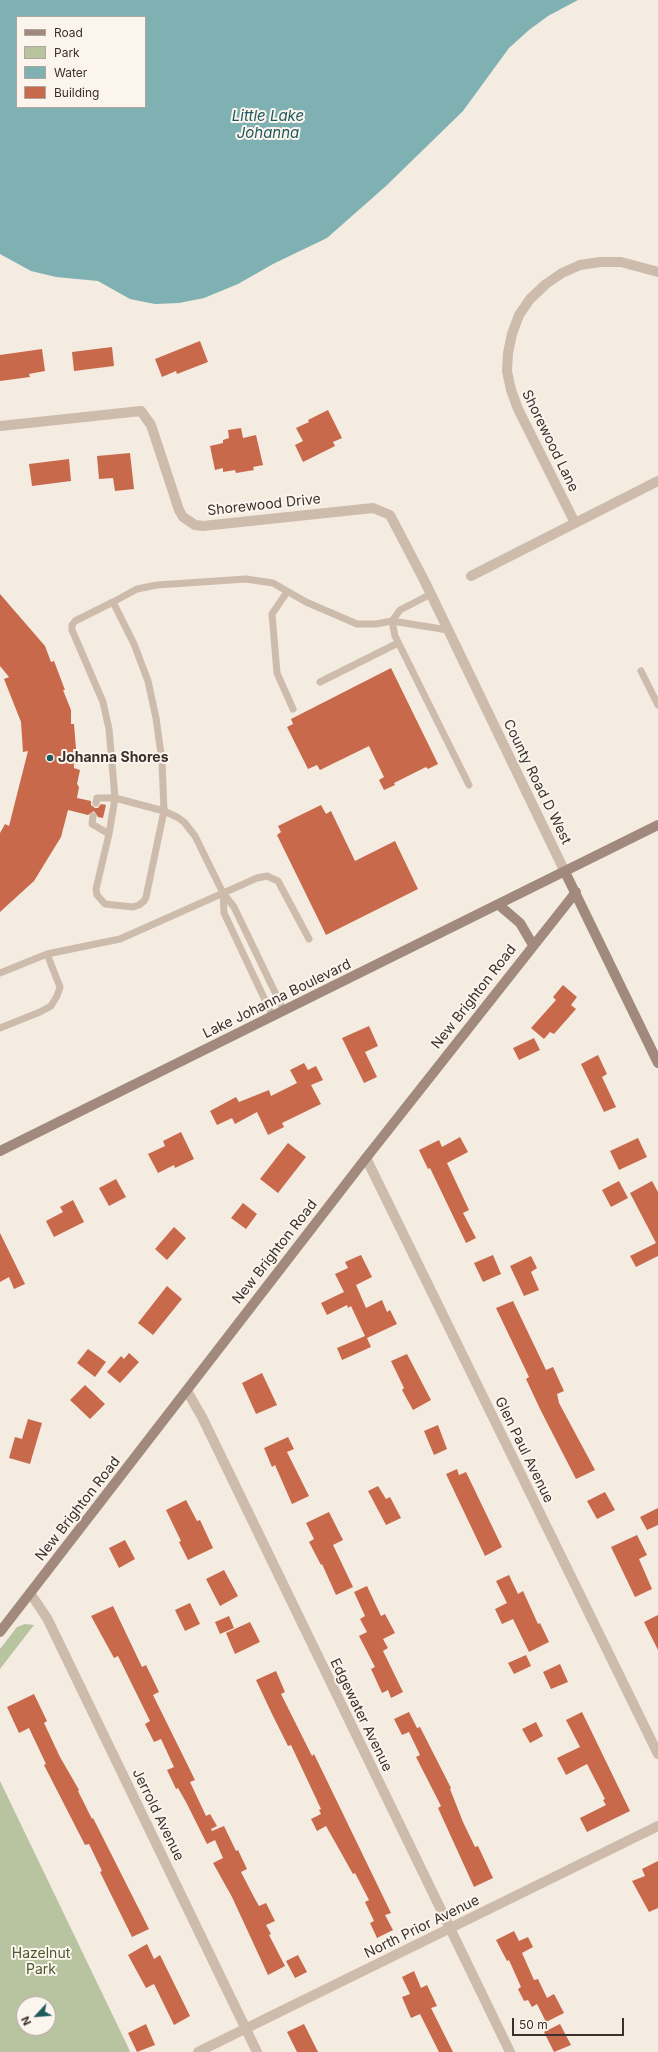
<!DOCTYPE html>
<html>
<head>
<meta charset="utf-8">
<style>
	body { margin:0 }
	#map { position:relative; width:658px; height:2052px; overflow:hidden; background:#f4ebe1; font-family:Inter,sans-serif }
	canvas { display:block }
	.legend { position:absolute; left:16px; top:16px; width:130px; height:92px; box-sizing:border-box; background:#fbf5ee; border:1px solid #aea6a0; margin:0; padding:5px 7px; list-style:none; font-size:12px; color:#3b302b }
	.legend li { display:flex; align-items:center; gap:8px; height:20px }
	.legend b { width:20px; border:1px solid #aea6a0 }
	.north { position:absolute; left:16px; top:1996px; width:40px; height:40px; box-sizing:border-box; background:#fbf5ee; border:1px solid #aea6a0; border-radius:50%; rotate:244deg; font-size:11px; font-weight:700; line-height:16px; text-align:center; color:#3b302b }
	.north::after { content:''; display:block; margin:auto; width:14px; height:18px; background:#1f5a5e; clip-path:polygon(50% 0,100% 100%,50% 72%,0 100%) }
	.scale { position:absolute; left:512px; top:2018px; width:112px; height:18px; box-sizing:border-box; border:2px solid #3b302b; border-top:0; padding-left:5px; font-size:12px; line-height:14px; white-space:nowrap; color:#3b302b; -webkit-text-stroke:3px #fbf5ee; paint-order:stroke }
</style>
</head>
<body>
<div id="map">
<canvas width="658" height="2052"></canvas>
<ul class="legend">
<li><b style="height:5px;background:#a18a7d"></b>Road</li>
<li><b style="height:11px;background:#b8c4a0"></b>Park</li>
<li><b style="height:11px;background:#7fb0b2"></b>Water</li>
<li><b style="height:11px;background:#c8694b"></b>Building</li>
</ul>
<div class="north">N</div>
<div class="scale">50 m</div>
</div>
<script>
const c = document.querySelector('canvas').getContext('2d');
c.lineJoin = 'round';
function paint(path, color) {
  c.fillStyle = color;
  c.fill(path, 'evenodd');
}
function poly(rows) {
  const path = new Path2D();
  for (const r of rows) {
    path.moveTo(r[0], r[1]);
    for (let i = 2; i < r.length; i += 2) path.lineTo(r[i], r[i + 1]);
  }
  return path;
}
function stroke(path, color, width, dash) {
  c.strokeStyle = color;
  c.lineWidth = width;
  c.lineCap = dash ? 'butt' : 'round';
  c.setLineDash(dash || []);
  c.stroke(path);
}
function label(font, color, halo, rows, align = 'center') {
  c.font = font + ' Inter,sans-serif';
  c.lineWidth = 4;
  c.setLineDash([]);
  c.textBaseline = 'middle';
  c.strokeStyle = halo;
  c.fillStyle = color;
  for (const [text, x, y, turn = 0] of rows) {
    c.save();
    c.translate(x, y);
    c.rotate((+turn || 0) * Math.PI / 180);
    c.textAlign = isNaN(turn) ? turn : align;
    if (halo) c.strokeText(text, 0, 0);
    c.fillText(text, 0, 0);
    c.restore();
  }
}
paint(poly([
	[25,1624,34,1625,0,1669,0,1649,17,1627],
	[0,1781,128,2047,130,2052,0,2052],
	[24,2004,48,2004,48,2028,24,2028]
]), '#b8c4a0');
paint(poly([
	[0,0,578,0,548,16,529,30,509,48,463,111,386,186,327,238,273,264,238,284,204,298,179,303,155,304,130,299,98,281,56,277,31,271,0,254],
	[17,17,145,17,145,107,17,107]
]), '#7fb0b2');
paint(poly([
	[200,341,208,362,177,374,176,371,162,377,155,359],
	[112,347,114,366,74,371,72,352],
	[42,349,45,371,29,374,30,377,0,381,0,355],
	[328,410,342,438,333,442,335,446,303,462,295,445,303,441,296,428,309,422,308,420],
	[241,428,243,438,256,435,263,465,253,467,254,470,236,473,235,470,223,472,223,468,215,470,210,446,223,443,223,440,229,438,228,430],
	[130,453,134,489,115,491,113,478,99,479,97,456],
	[69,459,71,481,32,486,29,464],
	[0,594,45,646,51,662,54,661,65,690,63,690,71,710,71,724,74,724,76,749,73,749,74,768,80,770,77,784,79,787,77,798,91,801,91,805,95,808,98,808,101,804,106,805,103,818,98,817,94,811,88,815,68,810,61,837,34,881,0,912,0,833,5,824,9,826,28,751,23,752,21,722,4,679,9,677,0,666],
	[391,668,438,764,428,769,426,767,394,783,395,785,384,790,379,780,384,777,369,746,320,770,317,765,308,769,287,727,293,724,291,719],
	[321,805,326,814,331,811,355,861,395,841,418,889,326,935,277,835,281,832,278,826],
	[563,985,577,997,571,1005,576,1009,554,1034,550,1032,544,1039,531,1028,556,1000,553,997],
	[369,1026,378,1046,365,1052,377,1077,364,1083,342,1038],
	[534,1038,540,1050,519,1060,513,1048],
	[598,1055,607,1074,602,1077,616,1107,604,1112,581,1064],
	[304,1063,308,1070,316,1066,323,1080,311,1085,321,1104,282,1123,284,1127,268,1135,257,1112,235,1124,232,1118,217,1125,210,1111,236,1097,239,1102,269,1090,271,1096,297,1083,290,1070],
	[181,1132,194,1159,175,1168,174,1165,158,1173,148,1154,165,1146,163,1141],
	[460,1137,468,1152,447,1163,469,1210,463,1213,476,1238,466,1243,430,1168,428,1169,419,1150,439,1140,442,1147],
	[638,1138,647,1157,619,1170,610,1151],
	[288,1143,306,1157,278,1193,260,1179],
	[116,1179,126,1197,109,1206,99,1188],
	[619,1181,628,1198,611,1207,602,1190],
	[652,1181,658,1192,658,1256,636,1267,630,1256,656,1243,630,1193],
	[73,1200,84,1222,54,1237,46,1221,63,1212,60,1207],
	[243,1203,257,1214,246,1229,231,1218],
	[174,1227,186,1238,167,1260,155,1249],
	[0,1233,25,1284,14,1289,9,1277,0,1282],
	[361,1255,372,1277,356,1285,366,1308,382,1300,387,1312,390,1310,397,1324,367,1338,371,1347,342,1360,337,1348,365,1336,351,1306,348,1308,347,1305,327,1315,321,1303,344,1292,335,1274,348,1268,345,1262],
	[493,1255,501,1274,483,1282,474,1263],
	[531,1256,537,1268,531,1272,539,1290,524,1296,510,1266],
	[167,1286,182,1299,153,1335,138,1323],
	[513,1301,546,1370,553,1367,564,1391,557,1394,559,1403,595,1470,576,1479,541,1411,526,1379,529,1377,496,1308],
	[88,1349,106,1362,95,1377,77,1363],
	[129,1353,139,1362,120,1383,107,1372,121,1356,124,1359],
	[407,1354,431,1400,413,1410,402,1390,404,1388,391,1361],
	[262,1373,277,1405,256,1414,242,1383],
	[85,1385,105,1404,90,1419,70,1400],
	[28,1419,42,1423,30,1464,9,1458,15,1437,22,1439],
	[438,1425,447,1449,434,1455,424,1431],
	[288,1437,294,1449,287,1452,309,1496,292,1504,275,1465,272,1467,264,1448],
	[457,1469,459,1475,466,1472,502,1547,485,1556,446,1474],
	[378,1486,386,1499,390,1497,401,1518,386,1525,368,1491],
	[605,1492,615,1510,597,1519,587,1501],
	[186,1500,197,1521,200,1520,213,1548,188,1560,179,1542,181,1541,166,1510],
	[658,1508,658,1525,647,1530,640,1517],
	[329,1512,343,1540,333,1545,353,1587,336,1595,322,1564,321,1565,309,1542,314,1539,306,1523],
	[637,1535,647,1555,639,1559,652,1589,635,1597,611,1547],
	[125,1540,135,1559,119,1568,109,1548],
	[224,1570,238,1596,220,1606,206,1579],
	[509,1575,518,1594,523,1591,538,1624,540,1623,549,1642,529,1652,513,1619,502,1624,495,1609,507,1603,496,1581],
	[367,1586,381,1616,385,1614,395,1633,383,1639,388,1648,383,1651,403,1692,391,1698,388,1690,382,1693,371,1669,375,1667,359,1636,367,1632,360,1619,365,1616,354,1592],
	[190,1603,200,1624,185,1631,175,1610],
	[113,1606,142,1667,146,1665,159,1692,153,1695,195,1780,190,1782,206,1816,210,1814,217,1826,211,1829,212,1831,224,1826,236,1851,238,1850,247,1869,241,1872,255,1899,259,1906,266,1903,275,1921,266,1925,271,1934,269,1935,285,1966,268,1975,232,1897,213,1863,223,1858,215,1840,207,1844,186,1802,178,1788,176,1789,167,1770,174,1767,161,1739,154,1742,145,1724,150,1721,118,1656,114,1658,91,1616],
	[658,1615,658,1650,644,1622],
	[229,1616,234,1628,220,1634,215,1622],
	[250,1622,260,1642,235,1654,226,1633],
	[526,1655,531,1666,514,1674,508,1663],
	[560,1664,568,1682,551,1689,543,1672],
	[276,1671,285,1692,281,1694,312,1756,314,1754,391,1913,385,1915,393,1930,377,1938,370,1923,374,1921,365,1902,369,1900,355,1873,353,1874,326,1826,317,1831,311,1819,321,1814,319,1810,321,1809,291,1745,288,1746,272,1714,256,1680],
	[34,1694,47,1721,44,1723,60,1757,79,1790,78,1791,92,1819,93,1818,149,1929,132,1937,100,1872,102,1871,89,1844,85,1845,44,1765,46,1764,29,1728,19,1733,7,1707],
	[409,1712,417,1728,420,1727,451,1788,450,1789,463,1822,475,1847,478,1846,493,1878,474,1887,438,1808,441,1806,416,1757,420,1755,409,1732,402,1735,394,1719],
	[582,1712,630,1811,587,1832,580,1818,606,1805,603,1800,605,1799,587,1764,566,1775,557,1758,580,1747,566,1720],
	[536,1722,543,1736,530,1743,522,1729],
	[658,1861,658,1908,649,1912,632,1881,645,1876,642,1869],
	[514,1931,519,1941,528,1937,533,1947,522,1953,534,1980,538,1979,547,1998,554,1994,564,2013,546,2022,537,2004,532,2007,528,2000,524,2001,518,1989,521,1987,509,1960,507,1961,496,1940],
	[147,1944,154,1959,160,1955,190,2016,174,2025,154,1984,146,1988,128,1955],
	[298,1955,307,1972,295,1978,286,1961],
	[414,1971,421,1988,427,1985,437,2006,431,2008,453,2052,439,2052,420,2014,411,2018,402,1997,410,1994,402,1977],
	[146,2024,155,2045,137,2052,128,2033],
	[304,2024,318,2052,297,2052,287,2032],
	[560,2024,571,2045,554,2052,544,2032]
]), '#c8694b');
stroke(poly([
	[287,592,272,614,277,673,293,709],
	[431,594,400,610,392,621,395,636,469,785],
	[113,602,137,589,157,585,246,579,273,583,306,602,357,624,376,624,392,621,448,630],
	[641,671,658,705],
	[320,682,398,643],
	[96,803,97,798,115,798,109,729,103,702,72,630,72,625,75,621,113,602,134,644,148,681,156,718,162,761,164,811,146,897,144,901,139,905,133,907,105,904,97,895,96,889,109,834,115,798,164,811,177,817,184,822,195,836,223,893,234,907,284,1011],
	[93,816,92,824,109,834],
	[223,893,224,913,273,1017],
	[0,973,47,954,120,939,257,878,267,876,278,881,309,939],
	[0,1028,40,1012,51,1006,57,996,60,987,47,954]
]), '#cdbbac', 7);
stroke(poly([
	[0,426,141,411,151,425,179,510,183,517,195,525,203,526,373,508,390,515,425,582,565,872],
	[575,523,518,409,511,390,507,371,508,353,512,334,519,315,530,299,546,284,562,273,580,265,600,262,621,262,658,272],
	[471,576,658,481],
	[366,1158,658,1754],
	[187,1391,202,1417,510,2052],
	[30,1593,47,1618,257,2052],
	[198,2052,658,1826]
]), '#cdbbac', 10);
stroke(poly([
	[565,872,658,1063],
	[499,905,520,923,533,945],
	[0,1151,658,825],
	[0,1632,366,1158,576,892]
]), '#a18a7d', 10);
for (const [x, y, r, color] of [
	[50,758,4,"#1f5a5e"]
]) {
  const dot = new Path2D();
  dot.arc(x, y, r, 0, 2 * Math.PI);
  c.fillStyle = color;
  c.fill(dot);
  stroke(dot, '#fbf5ee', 1.5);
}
label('14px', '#3b302b', '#fbf5ee', [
	["Shorewood Lane",550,441,64],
	["Shorewood Drive",264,505,-6],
	["County Road D West",537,782,64],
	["New Brighton Road",474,997,-52],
	["Lake Johanna Boulevard",277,999,-26],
	["New Brighton Road",275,1252,-52],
	["Glen Paul Avenue",524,1450,64],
	["New Brighton Road",78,1509,-52],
	["Edgewater Avenue",361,1715,64],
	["Jerrold Avenue",158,1815,64],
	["North Prior Avenue",422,1927,-26]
]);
label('bold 14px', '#3b302b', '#fbf5ee', [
	["Johanna Shores",58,758]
], 'left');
label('14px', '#4a5a2e', '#fbf5ee', [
	["Hazelnut",41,1954],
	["Park",41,1970]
]);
label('italic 15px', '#1f5a5e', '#fbf5ee', [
	["Little Lake",268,116],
	["Johanna",268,133]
]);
</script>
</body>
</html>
